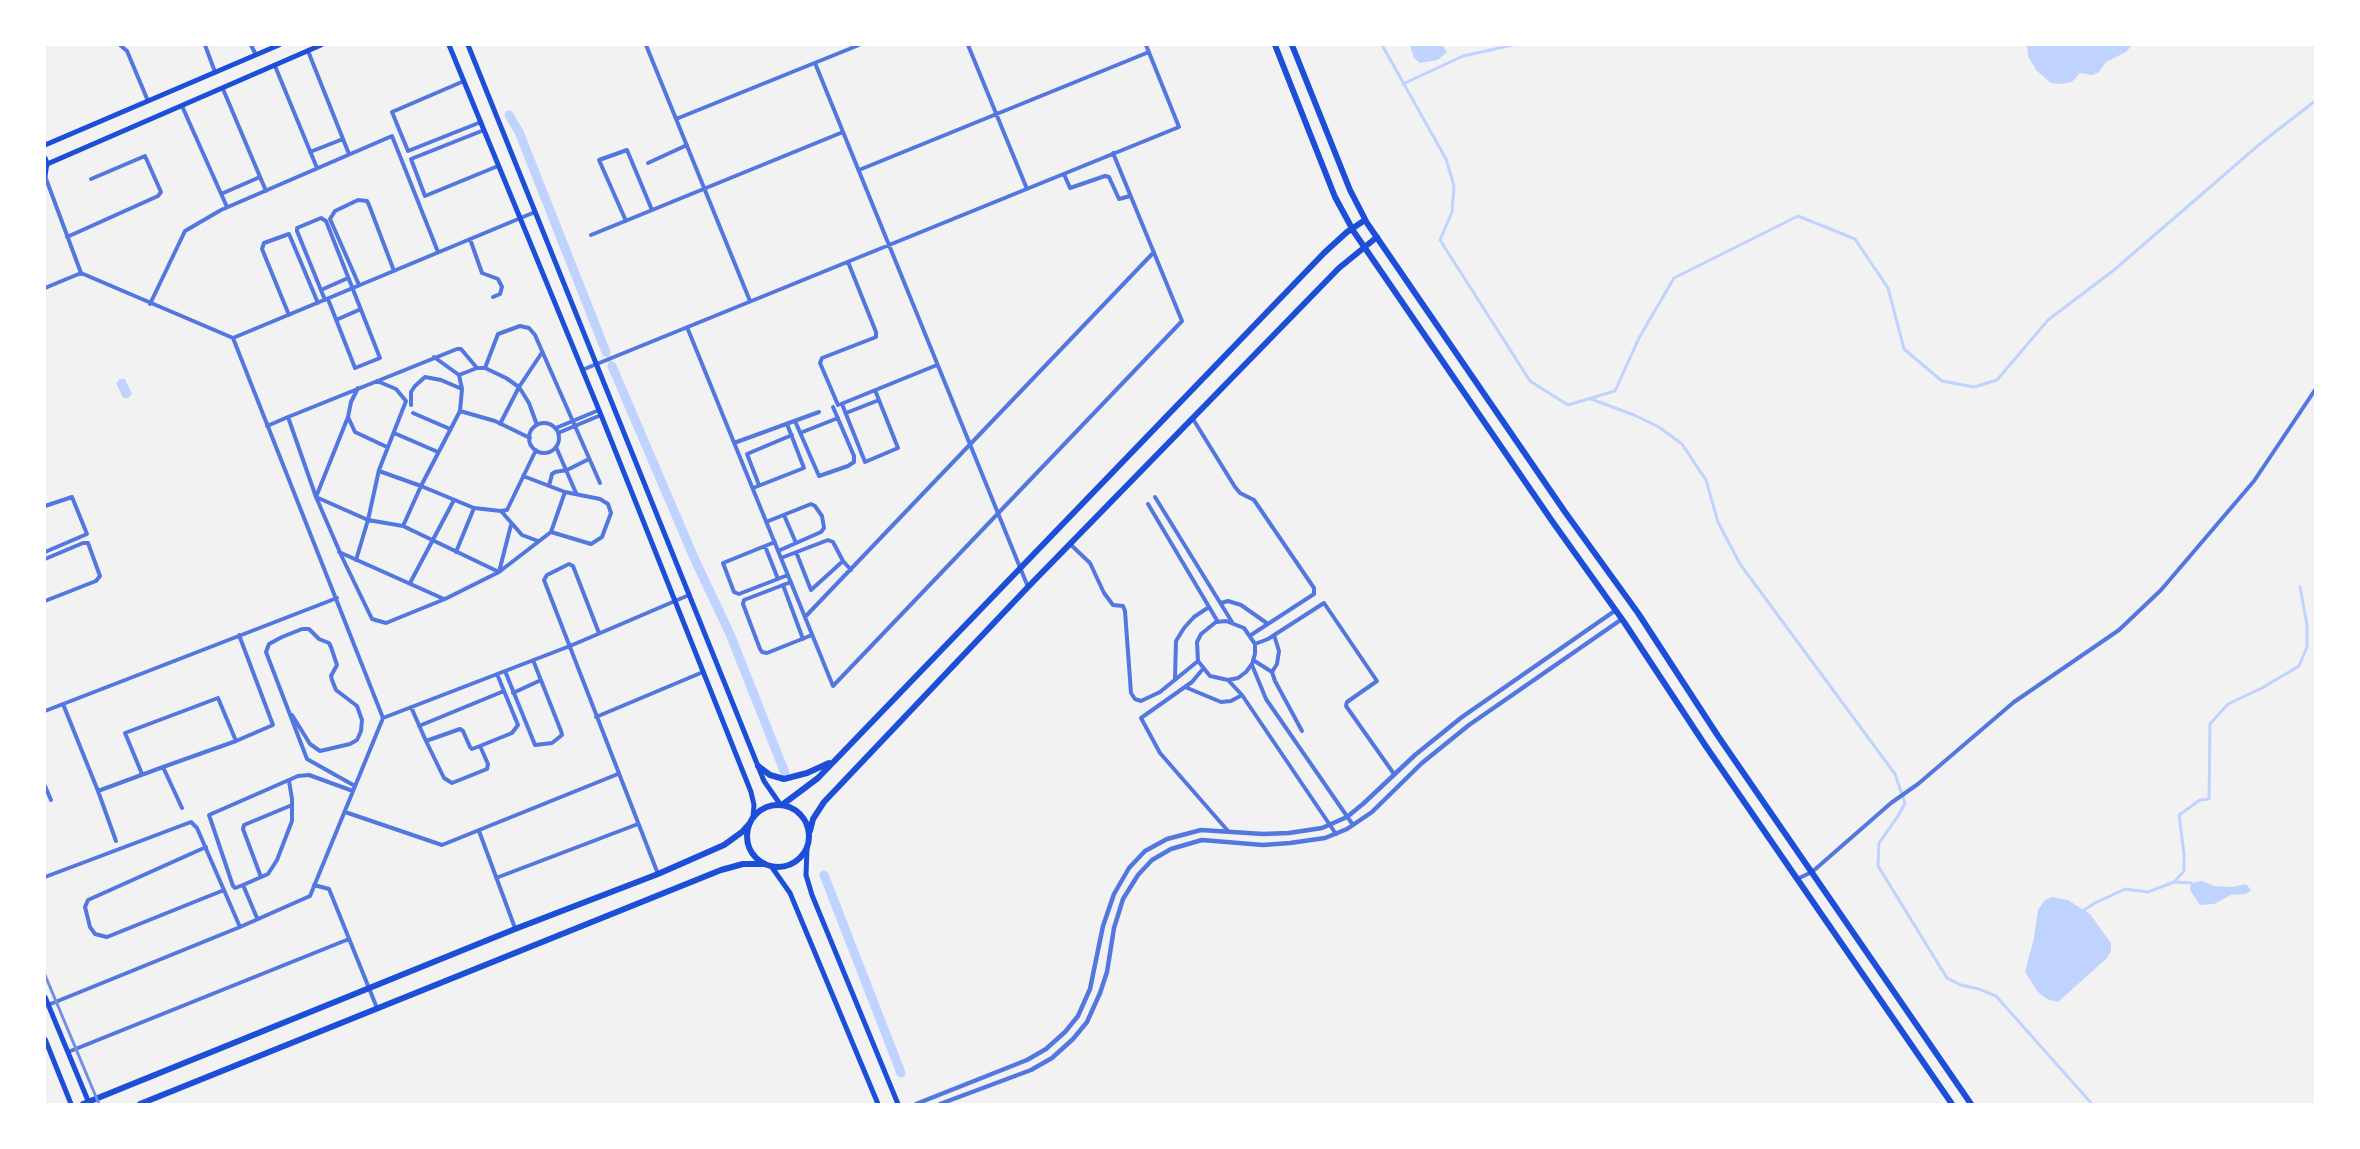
<!DOCTYPE html>
<html>
<head>
<meta charset="utf-8">
<style>
	body { margin:0 }
	#map { position:relative; width:2360px; height:1149px; overflow:hidden; background:#f2f2f2; font-family:"Roboto Serif",serif }
	canvas { display:block }
	.frame { position:absolute; inset:0; border:46px solid #fff; pointer-events:none }
</style>
</head>
<body>
<div id="map">
<canvas width="2360" height="1149"></canvas>
<div class="frame"></div>
</div>
<script>
const c = document.querySelector('canvas').getContext('2d');
c.lineJoin = 'round';
function paint(path, color) {
  c.fillStyle = color;
  c.fill(path, 'evenodd');
}
function poly(rows) {
  const path = new Path2D();
  for (const r of rows) {
    if (r.length === 3) {
      path.moveTo(r[0] + r[2], r[1]);
      path.arc(r[0], r[1], r[2], 0, 2 * Math.PI);
      continue;
    }
    path.moveTo(r[0], r[1]);
    for (let i = 2; i < r.length; i += 2) path.lineTo(r[i], r[i + 1]);
  }
  return path;
}
function stroke(path, color, width, dash) {
  c.strokeStyle = color;
  c.lineWidth = width;
  c.lineCap = dash ? 'butt' : 'round';
  c.setLineDash(dash || []);
  c.stroke(path);
}
paint(poly([
	[1410,45,1442,45,1447,52,1438,60,1420,63,1414,58],
	[2027,45,2132,45,2126,52,2106,62,2099,72,2092,75,2080,73,2072,82,2060,84,2051,83,2036,70,2028,56],
	[120,379,125,379,132,394,128,398,123,398,116,383],
	[2202,881,2214,886,2232,887,2246,884,2251,890,2246,894,2231,895,2214,904,2200,905,2190,890,2191,883],
	[2052,897,2068,900,2090,914,2111,943,2111,951,2107,958,2058,1002,2047,999,2038,992,2025,972,2034,938,2038,910,2045,900]
]), '#bfd3fe');
stroke(poly([
	[1382,45,1446,159,1454,186,1452,212,1440,240,1530,381,1568,405,1615,391,1639,338,1674,278,1798,216,1855,239,1888,288,1904,349,1942,381,1974,387,1997,380,2048,320,2114,270,2261,143,2315,101],
	[1403,84,1463,56,1513,45],
	[606,352,612,366],
	[1591,399,1634,415,1659,427,1682,444,1706,480,1718,522,1740,564,1895,774,1905,803,1898,816,1879,843,1878,866,1947,978,1961,985,1979,989,1996,996,2092,1104],
	[2191,883,2174,882,2184,871,2184,854,2179,815,2200,800,2209,799,2210,724,2228,704,2262,688,2299,666,2307,647,2307,625,2300,587],
	[2084,910,2095,903,2125,889,2148,892,2174,882]
]), '#bfd3fe', 3);
stroke(poly([
	[509,115,519,132,606,352],
	[612,366,695,560,730,634,785,773],
	[824,875,901,1073]
]), '#bfd3fe', 9);
stroke(poly([
	[120,45,127,51,148,101],
	[205,45,215,72],
	[251,45,256,55],
	[646,45,750,301],
	[968,45,1027,189],
	[308,51,349,154],
	[815,63,1028,587],
	[275,66,317,168],
	[464,81,392,112,408,151,481,122],
	[223,89,266,191],
	[182,106,227,207],
	[676,119,859,45],
	[484,130,411,159,425,196,498,166],
	[310,152,343,139],
	[648,163,687,145],
	[859,170,1149,52],
	[1064,174,1070,188,1105,176,1109,177,1119,199,1130,196],
	[45,176,81,273],
	[221,194,260,177],
	[626,221,599,160,627,150,652,210],
	[591,235,843,132],
	[67,237,158,196,161,192,145,156,91,179],
	[470,239,482,273,498,279,502,287,500,294,493,297],
	[81,273,233,338,383,718],
	[359,285,330,219,335,211,358,200,367,201,369,205,394,271],
	[45,288,81,273],
	[321,290,348,278],
	[325,300,297,231,297,228,321,218,326,221,380,358,355,368,328,299],
	[150,304,185,231,221,210,392,136,438,252],
	[289,315,262,249,264,243,289,234,318,303],
	[336,320,361,309],
	[687,327,833,686,1182,321,1113,153],
	[233,338,535,212],
	[434,357,459,375,462,389,460,411],
	[477,368,461,349,457,349,288,417,316,497,342,557,372,619,386,623,445,599,499,572,551,532,591,544,602,537,611,513,608,504,600,499,565,492,523,476],
	[485,368,498,334,520,326,529,328,535,335,600,483],
	[582,370,1179,127,1146,45],
	[459,375,477,368,485,368,506,378,519,387,529,403,537,425],
	[377,381,396,389,406,401,379,470,368,520,403,526,499,572,511,525],
	[358,388,351,402,348,417,355,432,387,447],
	[841,404,937,365],
	[842,404,865,462,898,448,875,390],
	[411,405,411,392,415,386,425,377,441,380,462,389],
	[838,405,820,363,822,358,871,339,876,337,876,332,848,262],
	[413,413,450,429],
	[846,413,879,400],
	[348,417,316,497,368,520,356,560],
	[1193,419,1235,487,1240,493,1254,500,1314,588,1314,594,1251,635],
	[795,421,819,476,848,466,854,462,854,456,833,407],
	[544,438,15],
	[500,424,519,387,541,354],
	[267,426,288,417],
	[556,428,599,410],
	[394,433,438,452],
	[558,433,601,415],
	[800,433,838,418],
	[530,438,495,421,460,411,421,486,474,508,501,511,507,510,536,450],
	[734,443,819,412],
	[556,447,576,493],
	[379,471,421,486,403,526],
	[759,485,747,454,792,435],
	[549,486,552,474,555,472,567,470,589,459],
	[753,488,804,468,787,424],
	[1155,497,1232,622],
	[1148,504,1218,622],
	[45,506,72,497,87,534,45,552],
	[501,511,522,535,538,541],
	[784,515,796,543],
	[766,522,811,504,815,506,822,516,824,528,821,532,778,551],
	[551,532,565,492],
	[775,542,723,563,734,592,739,594,788,575],
	[1070,544,1090,563,1104,593,1113,605,1123,606,1125,611,1131,693,1135,699,1141,701,1160,692,1198,661],
	[765,546,778,579],
	[339,552,444,599],
	[456,552,474,508],
	[796,552,811,590,843,561],
	[781,558,828,540,833,542,843,561,851,570],
	[45,559,83,543,88,543,100,576,96,581,45,601],
	[791,582,744,600,743,604,760,649,762,652,767,653,812,635],
	[410,583,454,500],
	[783,585,803,639],
	[1221,603,1228,601,1241,605,1268,624],
	[805,617,1154,252],
	[599,633,573,566,569,564,547,575,544,580,658,874],
	[1255,644,1268,639,1324,603,1377,681,1347,702,1346,706,1394,774],
	[1253,660,1272,672,1275,681,1302,731],
	[1252,665,1266,699,1353,825],
	[1202,670,1192,682,1141,718,1160,753,1228,831],
	[505,671,535,745,552,743,562,735,561,731,533,660],
	[1272,672,1277,664,1279,651,1274,635],
	[1175,678,1176,641,1184,628,1194,617,1209,607],
	[1228,680,1238,678,1246,672,1252,664,1255,654,1255,644,1244,628,1226,621,1216,622,1201,634,1197,642,1198,661,1210,676,1228,680,1242,695,1336,834],
	[1185,687,1221,702,1231,701,1242,695],
	[513,693,541,680],
	[63,704,98,791,163,767,182,808],
	[411,707,426,741,460,729,463,731,470,747,472,749,480,746,512,733,518,725,497,674],
	[45,711,337,598],
	[292,715,310,744,320,751,350,744,357,740,361,731,362,720,357,706,336,690,332,680,331,676,337,665,331,647,329,643,319,639,309,629,302,629,282,637,269,644,266,652,307,759,355,786],
	[596,717,703,672],
	[419,726,504,691],
	[426,741,444,778,452,783,487,769,488,764,480,746],
	[163,767,236,741,273,725,239,635],
	[142,774,125,733,218,698,236,741],
	[45,786,51,800],
	[98,791,116,841],
	[345,812,442,845,618,774],
	[479,831,515,928],
	[206,847,88,900,85,907,90,927,95,934,107,937,224,890],
	[45,877,191,822,197,828,240,927],
	[261,877,243,829,244,825,292,805],
	[496,878,638,824],
	[1797,879,1812,872,1891,803,1918,784,2014,702,2119,630,2161,590,2254,481,2315,390],
	[243,885,268,874,277,860,292,821,292,799,289,781],
	[314,885,329,889,377,1008],
	[257,918,243,885,235,888,233,886,209,815,298,776,309,775,353,791],
	[48,1005,240,927,310,896,383,718,570,646,689,595],
	[68,1052,349,939]
]), '#5277de', 4);
stroke(poly([
	[916,1104,1027,1060,1046,1049,1065,1032,1078,1016,1090,989,1103,926,1114,894,1129,868,1145,851,1167,839,1201,830,1263,834,1289,833,1322,828,1347,817,1364,803,1415,755,1462,717,1616,610],
	[940,1104,1031,1070,1052,1058,1073,1039,1087,1022,1100,993,1107,972,1114,928,1123,899,1138,875,1152,860,1171,849,1202,840,1263,845,1290,843,1325,838,1347,829,1372,812,1422,763,1469,725,1622,619]
]), '#5277de', 4.5);
stroke(poly([
	[449,45,601,415,751,792,754,805,753,817],
	[468,45,764,781,780,804],
	[45,145,279,45],
	[45,158,47,163,45,176],
	[45,165,321,45],
	[807,849,806,875,812,895,898,1104],
	[771,866,790,893,878,1104],
	[45,997,89,1103],
	[45,1039,71,1104]
]), '#1d4ed8', 5);
stroke(poly([
	[1275,45,1335,197,1354,232,1552,521,1624,622,1705,745,1952,1104],
	[1292,45,1350,190,1367,223,1565,512,1638,613,1718,736,1971,1104],
	[758,766,770,775,784,779,807,773,829,763],
	[778,836,31],
	[782,805,818,778,1324,253,1347,232,1365,220],
	[810,831,813,819,824,802,1028,587,1339,268,1377,237],
	[83,1104,515,929,658,874,724,845,742,832,750,823],
	[140,1104,721,870,743,864,765,864]
]), '#1d4ed8', 6);
stroke(poly([
	[45,975,99,1104]
]), '#7290e2', 3);
</script>
</body>
</html>
